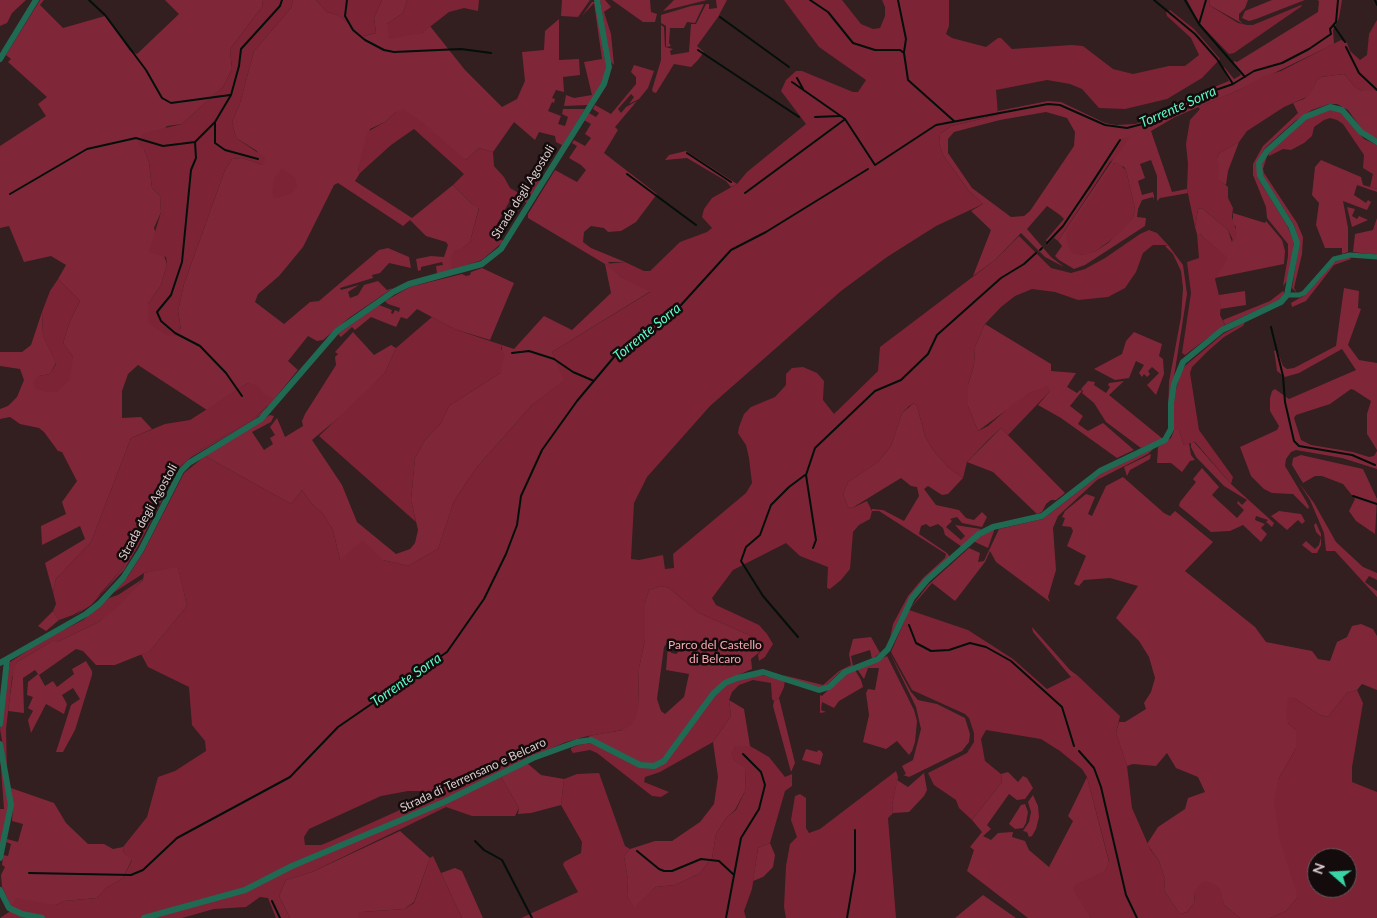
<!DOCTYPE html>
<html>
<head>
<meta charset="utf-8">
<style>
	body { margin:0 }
	#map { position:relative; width:1377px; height:918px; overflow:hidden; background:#331e20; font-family:Lato,sans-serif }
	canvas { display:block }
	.north { position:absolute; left:1307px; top:848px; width:50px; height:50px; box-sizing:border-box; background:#140b0c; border:1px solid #64595a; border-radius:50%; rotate:289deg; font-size:14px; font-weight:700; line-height:20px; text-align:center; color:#dccdce }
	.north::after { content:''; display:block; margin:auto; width:18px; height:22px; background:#38d4a6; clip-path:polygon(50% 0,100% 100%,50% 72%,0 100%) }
</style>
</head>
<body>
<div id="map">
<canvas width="1377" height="918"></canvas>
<div class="north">N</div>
</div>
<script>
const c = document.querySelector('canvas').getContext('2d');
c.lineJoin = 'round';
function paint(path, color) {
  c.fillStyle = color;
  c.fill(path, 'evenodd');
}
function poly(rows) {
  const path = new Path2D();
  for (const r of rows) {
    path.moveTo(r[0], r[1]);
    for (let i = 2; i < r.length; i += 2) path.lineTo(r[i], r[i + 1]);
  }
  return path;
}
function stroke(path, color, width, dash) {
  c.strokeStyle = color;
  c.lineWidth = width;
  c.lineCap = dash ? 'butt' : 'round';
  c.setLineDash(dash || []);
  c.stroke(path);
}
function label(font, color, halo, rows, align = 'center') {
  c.font = font + ' Lato,sans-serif';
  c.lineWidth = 5;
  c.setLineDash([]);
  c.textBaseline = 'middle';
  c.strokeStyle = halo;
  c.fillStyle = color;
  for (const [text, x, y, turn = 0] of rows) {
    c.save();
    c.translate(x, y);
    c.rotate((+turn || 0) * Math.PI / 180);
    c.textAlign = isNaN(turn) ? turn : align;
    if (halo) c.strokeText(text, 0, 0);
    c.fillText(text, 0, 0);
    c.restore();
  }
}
paint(poly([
	[0,0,26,0,12,13,7,23,0,26],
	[40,0,44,0,40,5,63,28,105,16,130,51,137,54,179,14,165,0,263,0,262,7,230,49,232,69,223,87,182,124,167,126,144,150,149,162,152,188,160,196,161,212,154,228,167,264,161,285,148,304,181,330,178,311,184,284,225,170,232,159,242,158,263,165,257,151,236,138,232,122,240,103,254,51,291,8,293,0,316,0,327,12,338,15,364,36,376,33,374,18,382,0,407,0,403,13,387,24,422,33,430,26,465,70,502,107,517,99,525,81,522,52,544,50,545,31,559,19,559,60,579,59,580,75,563,77,564,92,556,90,552,98,555,99,554,103,552,102,548,111,561,116,558,124,565,126,568,117,562,114,563,109,585,109,544,176,562,145,556,142,555,136,539,132,535,140,514,122,493,152,479,148,466,160,396,112,385,122,370,129,358,170,360,173,355,181,412,218,453,185,472,204,479,207,470,242,463,248,452,270,437,274,436,266,443,265,442,262,421,267,421,270,418,271,416,259,431,256,444,257,448,245,446,242,426,236,410,220,403,226,338,183,334,185,303,247,279,276,258,294,255,302,284,324,310,302,319,301,379,250,388,248,409,257,411,268,389,263,380,273,372,275,373,278,340,288,341,290,359,285,348,292,350,298,358,295,364,285,378,281,387,290,393,288,349,318,323,340,317,341,308,336,288,361,298,370,319,344,263,413,251,422,188,459,178,469,138,546,124,570,91,605,74,616,101,594,122,569,178,468,188,458,200,450,251,421,268,406,262,393,248,383,207,410,138,365,128,374,122,391,122,418,141,417,152,429,131,438,91,542,56,579,53,592,45,563,85,539,80,526,42,545,41,526,66,514,62,502,77,481,62,452,58,451,44,432,39,428,20,424,10,417,0,419,0,409,8,406,17,397,24,380,20,369,0,366,0,352,22,352,31,345,42,312,43,335,56,363,50,374,39,376,35,389,73,357,63,343,70,321,80,301,58,279,66,265,51,256,24,262,9,226,0,228,0,146,46,116,38,104,47,97,8,62,11,59,6,55],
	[562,0,590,0,578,17,561,16],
	[600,0,605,0,611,7,604,12,611,34,614,65,610,61],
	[612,0,650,0,651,12,657,14,655,22,643,22],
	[674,0,707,0,663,11],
	[716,0,727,0,718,17,697,46,704,52,698,60,691,67,674,64,656,93,653,92,652,90,661,60,661,25,664,27,665,47,673,49,670,51,671,55,689,52,691,24,696,24,706,4,709,4,709,9,717,8],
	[1210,0,1248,0,1245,8,1239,14,1239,20,1243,24,1209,5],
	[1272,0,1305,0,1256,19,1249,21,1242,18,1245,11],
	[1317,0,1342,0,1339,18,1333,30,1334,44,1239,90,1175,117,1151,131,1172,192,1187,189,1188,193,1160,198,1157,201,1157,176,1151,160,1140,164,1145,178,1138,181,1142,195,1153,192,1154,196,1154,200,1153,197,1142,200,1138,209,1137,217,1146,218,1145,226,1085,265,1074,269,1059,260,1055,256,1062,246,1058,241,1114,158,1122,138,1063,228,1048,244,1046,240,1064,219,1060,215,1047,206,1027,229,1051,257,1064,267,1045,257,1021,233,995,260,973,276,991,230,971,211,983,204,969,191,943,155,939,143,940,134,951,126,998,115,998,111,1048,101,1061,102,1105,123,1116,125,1135,124,1152,119,1172,110,1187,98,1229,81,1223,68,1224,67,1234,79,1241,75,1233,64,1234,61,1237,62,1318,12,1319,1],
	[1046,112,1067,118,1075,132,1074,146,1030,211,1024,216,1011,217,972,188,948,153,948,139,954,132,1000,120],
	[1114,163,1124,167,1126,170,1135,209,1133,218,1108,243,1096,251,1081,255,1093,195],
	[592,2,595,2,606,66,605,74,602,84,588,105,564,106,566,95,574,98,592,95,584,62,602,59,594,3,582,16],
	[704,4,695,23,687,22,684,28,670,28,669,43,671,46,666,47,666,26,661,23,661,15,691,6],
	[634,65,654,71,648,88,639,99,629,104,634,97,631,94,618,109,621,113,626,107,637,101,615,127,618,130,604,153,657,194,636,222,621,231,608,232,604,228,591,226,584,232,583,242,591,248,625,262,608,262,620,276,651,291,552,352,565,380,532,405,477,467,454,501,438,549,408,566,383,560,340,560,333,530,323,514,312,504,302,490,291,504,205,456,270,415,274,416,271,422,252,432,264,450,273,444,270,438,275,435,270,427,277,418,285,437,303,426,302,421,305,414,336,365,335,357,338,354,335,352,353,332,374,355,391,345,396,348,385,373,349,409,312,440,342,485,357,522,396,554,410,549,415,543,418,530,411,500,415,458,425,440,441,423,449,406,500,373,502,345,514,349,544,316,572,330,611,293,605,264,528,218,528,214,555,170,577,182,586,170,581,165,569,158,577,146,572,143,574,140,585,146,591,138,585,134,591,124,584,120,589,113,596,117,599,113,593,109,595,105,611,114,636,84,636,77,631,72],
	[1344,74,1355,87,1362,91,1377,91,1377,139,1363,131,1348,110,1337,104,1329,104,1312,110,1295,121,1265,148,1257,162,1257,177,1287,225,1294,242,1290,277,1283,286,1288,256,1288,244,1267,218,1266,207,1253,175,1253,164,1263,146,1298,113,1293,103,1304,99,1310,93,1317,80,1321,77],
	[1239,142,1228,171,1226,185,1217,179,1217,158,1219,153],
	[686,151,737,184,731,187,726,181,687,158,665,160,669,155],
	[1268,153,1263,169,1264,173,1297,223,1303,237,1302,254,1294,288,1297,293,1292,288,1299,243,1294,225,1262,175,1261,165],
	[1321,160,1361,177,1363,185,1377,189,1377,192,1357,185,1354,195,1366,203,1368,200,1371,202,1367,210,1343,201,1348,228,1348,252,1342,254,1342,248,1325,248,1316,225,1319,203,1312,195,1315,167],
	[1347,207,1355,209,1352,216,1357,219,1359,216,1368,220,1352,227],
	[1202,208,1228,230,1232,242,1236,227,1233,223,1233,213,1265,223,1266,221,1282,240,1285,251,1284,264,1215,278,1227,258,1200,234,1197,234,1195,227,1198,209],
	[1377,218,1377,255,1353,252,1355,234,1373,230],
	[1168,245,1183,265,1187,294,1168,415,1169,382,1181,317,1183,288,1181,271,1173,254,1165,246],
	[1349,257,1351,259,1334,265,1306,301,1292,307,1291,303,1305,295,1334,262],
	[482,268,514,283,490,340,454,329,417,309,407,319,401,317,396,327,371,317,355,330,352,327,341,337,338,334,379,305,392,310,391,313,393,314,395,310,399,312,400,308,388,304,385,301,410,287,462,274,466,276,470,275,471,272],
	[1344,288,1359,291,1358,308,1361,309,1348,345,1359,360,1377,363,1377,450,1367,434,1367,414,1371,401,1354,390,1351,389,1330,404,1296,415,1294,418,1301,440,1311,445,1353,452,1369,457,1374,456,1377,451,1377,469,1342,458,1296,450,1291,452,1286,459,1285,466,1306,501,1309,507,1308,509,1293,494,1272,493,1264,489,1251,476,1240,447,1277,430,1279,426,1270,411,1270,398,1272,391,1275,389,1289,399,1356,370,1342,349,1299,373,1285,377,1277,371,1275,356,1274,351,1277,350,1283,366,1287,369,1294,368,1336,346],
	[1245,291,1246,305,1220,309,1219,295],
	[1283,291,1285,294,1279,300,1225,325,1223,320,1270,301],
	[985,324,1051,364,1051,371,1076,373,1067,387,1077,393,1080,390,1082,391,1070,406,1083,416,1078,424,1088,431,1103,423,1134,450,1117,458,1061,418,1038,405,1050,391,1031,392,978,431,968,406,968,385,974,365,975,347],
	[1134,332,1162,344,1159,356,1163,359,1164,374,1156,395,1147,385,1159,373,1152,367,1148,371,1150,374,1147,377,1144,374,1142,377,1139,373,1144,365,1136,361,1129,378,1115,380,1094,369,1122,354,1126,341],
	[1088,381,1095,382,1094,385,1106,393,1110,387,1108,385,1109,383,1124,381,1109,395,1163,439,1141,448,1106,422,1094,403,1082,393,1083,391,1081,389],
	[914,403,917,406,925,436,933,450,948,467,963,478,948,494,942,495,928,486,924,489,936,505,959,510,966,518,974,520,982,512,987,517,982,527,962,523,957,517,950,519,952,521,946,527,961,540,965,536,955,525,981,529,962,547,945,535,943,528,938,524,930,527,926,524,921,526,919,534,947,553,950,557,910,596,890,638,893,624,908,596,923,578,945,558,946,554,879,511,872,511,872,509,883,510,904,521,919,496,917,487,911,486,901,478,852,508,848,507,843,494,848,482,878,462,891,446,902,413],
	[1001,428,1065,493,1056,500,1051,500,1046,504,1042,512,1037,514,993,472,967,462],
	[1174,430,1179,430,1184,445,1189,443,1191,455,1195,460,1190,461,1182,472,1171,463,1157,463,1158,447,1171,438],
	[1194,442,1231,484,1274,523,1272,527,1266,522,1268,520,1256,516,1255,520,1265,524,1261,528,1267,534,1261,542,1243,525,1230,531,1211,532,1179,506,1180,502,1196,482,1193,479,1202,468,1219,487,1212,495,1237,518,1244,510,1237,503,1238,501,1242,505,1247,500,1224,486,1196,457,1191,447,1191,443],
	[1154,448,1148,454,1097,480,1058,516,1053,528,1056,570,1048,597,1050,602,996,562,990,551,985,562,955,601,932,583,909,610,928,585,969,548,980,553,978,562,984,561,999,529,1043,519,1102,473],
	[1151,454,1150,459,1130,470,1127,476,1124,467],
	[1301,455,1363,469,1377,499,1375,534,1356,521,1349,511,1355,499,1343,484,1322,476,1315,476,1303,483,1292,465,1293,458],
	[1123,477,1164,513,1170,516,1175,511,1213,542,1185,571,1255,627,1266,642,1312,651,1318,659,1330,661,1337,642,1347,637,1352,626,1361,624,1373,629,1377,636,1377,690,1362,684,1357,690,1347,693,1328,717,1320,715,1294,698,1288,723,1296,730,1296,748,1278,780,1298,897,1286,911,1270,918,1240,918,1224,905,1219,888,1195,891,1194,903,1187,912,1180,914,1164,890,1165,879,1159,861,1147,844,1158,827,1185,809,1188,798,1205,792,1198,777,1176,768,1167,753,1156,766,1133,764,1127,766,1116,733,1119,722,1125,722,1146,709,1144,703,1151,692,1155,678,1149,657,1139,641,1116,618,1138,586,1110,578,1084,580,1079,586,1074,584,1086,556,1067,546,1073,531,1071,527,1062,526,1065,518,1062,517,1065,511,1086,494,1095,497,1088,514,1092,516,1106,486],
	[1299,483,1314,503,1336,542,1363,567,1377,573,1377,580,1369,576,1365,582,1377,591,1377,597,1335,551,1326,551,1324,533,1310,500],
	[1279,511,1301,514,1305,521,1302,524,1298,520,1287,530,1271,516],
	[1316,523,1321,534,1321,545,1317,553,1312,553,1302,545,1306,541,1315,549,1319,545,1321,537,1316,532,1314,525],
	[995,528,988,548,973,541,980,535],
	[178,566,187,606,150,651,115,665,96,665,83,651,76,649,39,675,45,686,53,681,57,687,74,674,72,669,86,661,92,671,92,675,75,730,63,752,56,752,71,705,80,699,73,688,62,695,67,704,64,714,46,704,31,733,28,720,33,711,28,708,33,697,27,695,28,682,38,674,35,670,23,678,24,713,8,711,14,667,17,662,51,642,57,642,99,622,143,580,144,573],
	[661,586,669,588,699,613,749,635,759,642,761,651,751,659,752,669,738,675,662,759,653,764,641,763,588,736,623,730,638,707,639,668,645,640,645,603,649,590],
	[669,640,679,646,677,654,671,653,672,647,668,645,666,670,689,674,684,697,665,714,661,711,657,699,664,647],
	[53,611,59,620,46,631,38,626],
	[1032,627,1070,670,1078,676,1071,677,1033,632],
	[871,637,880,653,872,659,870,650,851,656,853,666,840,672,824,687,813,687,783,675,823,685,839,671,851,665,849,654,853,639],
	[890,653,911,692,918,700,937,704,965,718,970,734,969,742,962,751,909,777,903,775,906,774,902,766,913,760,921,729,916,707],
	[887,656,914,710,917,721,915,742,912,751,909,755,897,741,886,749,863,742,869,715,866,693,868,689,875,690,879,668,868,668,864,679,857,669],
	[855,670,861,680,863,687,839,701,834,708,822,702,821,710,826,712,820,713,820,695,822,696,842,676],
	[779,698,795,763,791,772,773,706,774,701],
	[729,700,744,709,750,746,735,746,733,759,746,768,745,791,735,810,726,818,716,834,712,858,699,874,675,885,656,887,634,908,627,896,628,880,624,856,630,849,655,841,672,841,700,822,714,804,718,777,713,742,731,716],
	[806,749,817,752,818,750,821,751,823,754,820,765,802,760],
	[0,755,9,807,0,848,0,809,4,809],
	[527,763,541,775,564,779,561,805,531,813,518,814,519,808,501,777],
	[1008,772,1018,782,1023,776,1027,778,1033,788,1025,799,1017,800,1009,794,987,825,991,829,983,836,991,840,998,833,1013,832,1012,837,1025,841,1029,850,1049,867,1073,821,1068,816,1087,777,1109,862,1105,871,1083,904,1091,918,1028,918,967,871,974,850,970,847,982,832,972,820,1002,782,1001,774],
	[924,773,927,790,924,796,909,812,893,813,892,805,897,780,908,787],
	[11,788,54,803,66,823,88,844,104,844,113,849,123,847,124,853,132,859,123,878,106,888,97,898,64,901,56,905,15,904,12,908,2,887,1,875,5,867,2,865,3,855,8,856,11,844,6,842,7,839,18,842,23,824,12,821,13,807],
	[1033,795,1038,806,1039,817,1036,829,1032,836,1029,837,1027,832,1023,831,1029,822,1031,812,1028,802],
	[1025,804,1028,812,1026,823,1023,828,1015,829,1009,824,1021,805],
	[400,831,430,858,414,902,404,909,362,912,359,914,359,918,290,918,279,896,286,880,312,872],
	[770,843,775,855,773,867,763,877,753,881,758,848],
	[455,868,462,871,483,918,462,918,441,873],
	[983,895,1016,918,955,918]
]), '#7f2739');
paint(poly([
	[263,0,293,0,291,8,254,51,240,103,232,122,236,138,266,158,263,165,242,158,232,159,225,170,184,284,178,311,181,330,176,336,168,336,148,323,148,304,161,285,167,264,166,257,149,252,161,212,160,196,152,188,149,162,144,150,138,144,143,133,182,124,223,87,232,69,230,49,262,7],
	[316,0,382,0,374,18,376,33,363,36,338,15,327,12],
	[407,0,479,0,478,11,464,8,449,12,422,33,389,39,387,24,403,13],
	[784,0,842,0,861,24,873,29,880,28,885,16,885,7,882,0,949,0,949,26,946,34,952,38,986,47,998,38,1001,38,1012,49,1072,45,1083,46,1113,69,1133,74,1169,66,1185,66,1199,55,1191,38,1167,16,1166,12,1170,10,1194,29,1220,59,1202,78,1167,99,1125,109,1099,108,1082,89,1070,84,1047,80,996,90,998,115,951,126,940,134,939,143,943,155,969,191,983,204,936,226,887,257,841,291,710,406,647,477,634,503,631,559,639,560,663,555,665,569,674,568,673,554,746,493,752,483,749,458,746,445,738,433,739,427,744,414,751,407,775,397,786,385,786,374,792,368,803,367,817,373,824,381,823,400,834,414,878,371,880,347,995,260,1019,236,1051,268,1071,273,1085,269,1105,258,1140,234,1149,230,1157,233,1168,245,1153,245,1143,253,1136,272,1125,288,1108,297,1078,300,1055,292,1032,289,1015,296,1001,307,985,324,975,347,974,365,968,385,968,406,978,431,988,426,1013,404,1031,392,1048,386,1050,391,1008,435,1001,428,988,440,967,462,963,478,948,467,933,450,925,436,917,406,914,403,908,407,902,413,891,446,878,462,848,482,843,494,848,507,852,508,867,501,872,511,870,519,859,525,853,532,850,569,841,580,830,589,827,588,828,567,800,556,786,543,733,570,712,598,716,605,759,625,767,634,773,644,765,657,759,661,758,655,761,651,759,642,749,635,699,613,669,588,661,586,649,590,645,603,645,640,639,668,638,707,636,718,630,726,623,730,588,736,566,742,515,764,505,771,501,777,519,808,515,816,472,816,446,807,312,872,286,880,279,896,290,918,276,918,268,898,260,897,246,907,214,909,182,918,0,918,9,912,16,898,56,905,64,901,97,898,106,888,123,878,132,860,124,853,123,847,147,817,158,777,175,771,206,751,205,741,192,725,189,687,148,667,141,654,150,651,187,606,178,567,144,573,113,593,128,576,144,551,184,473,205,456,291,504,302,490,312,504,323,514,333,530,340,560,363,540,383,560,408,566,438,549,454,501,477,467,532,405,564,380,552,352,650,292,620,276,605,264,625,262,644,271,650,271,680,242,707,232,712,228,702,217,704,209,712,198,737,184,747,172,806,124,781,91,786,80,796,71,802,71,853,92,858,92,866,80,819,47],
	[408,791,420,791,426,795,422,800,331,841,321,845,305,845,304,837,309,829,381,796],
	[1187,0,1210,0,1209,5,1238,23,1247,25,1253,25,1301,5,1302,6,1234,53,1229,54,1200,24],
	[1377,20,1377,91,1362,91,1355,87,1344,74,1321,77,1317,80,1309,96,1284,107,1247,131,1239,142,1219,153,1217,158,1219,164,1218,179,1228,187,1228,198,1233,208,1232,217,1237,233,1234,242,1228,230,1202,208,1198,209,1195,227,1187,189,1188,164,1186,144,1190,120,1200,109,1198,107,1239,90,1264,76,1281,71,1341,40,1347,43,1350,51,1360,60,1367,55,1369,34],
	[403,109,421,121,466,160,479,148,493,152,494,166,504,177,510,188,524,196,535,182,542,180,527,203,515,197,509,202,492,234,495,238,504,241,482,260,452,270,450,260,454,250,463,248,470,242,479,208,472,204,453,185,464,174,414,129,391,145,360,173,358,170,367,132,385,122,396,112],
	[1330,109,1341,112,1364,139,1377,145,1377,189,1370,187,1373,174,1363,168,1364,155,1343,124,1337,120,1330,118,1324,120,1314,127,1312,136,1304,143,1291,150,1283,149,1269,156,1268,153,1307,119],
	[1130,137,1117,156,1110,162,1058,241,1054,238,1091,187,1122,138],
	[1117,162,1126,170,1135,209,1133,218,1119,234,1096,251,1085,255,1073,254,1068,246,1066,233,1112,165],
	[282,168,295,178,297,186,291,194,274,199,272,193,274,179],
	[1197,234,1200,234,1228,258,1215,279,1221,304,1220,315,1225,325,1185,355,1182,353,1191,293,1187,262,1199,258],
	[58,279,80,301,70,321,63,343,73,357,70,380,57,392,47,392,35,389,33,382,39,376,50,374,56,364,43,335,42,312,50,291],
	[432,317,454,329,502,345,501,349,505,355,500,373,449,406,441,423,425,440,415,458,411,500,416,522,319,436,385,373,396,348],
	[1245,322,1243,326,1224,337,1208,351,1192,367,1190,373,1199,430,1233,477,1231,484,1195,442,1184,445,1179,430,1174,430,1173,403,1180,373,1186,365,1223,334],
	[248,383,259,386,262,393,275,399,251,421,200,450,178,468,122,569,91,604,73,615,59,620,53,611,56,604,53,592,56,579,91,542,131,438,165,424,190,420],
	[144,578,121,604,99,622,57,642,51,642,17,662,12,678,6,729,7,770,0,729,10,662,42,641,83,620,109,598,118,595],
	[909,610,968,630,1013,659,1047,689,1073,676,1078,676,1120,716,1116,733,1127,766,1132,808,1150,849,1159,861,1165,879,1164,890,1180,914,1187,912,1194,903,1195,891,1199,885,1205,881,1211,883,1220,888,1224,905,1240,918,1091,918,1073,890,1074,885,1105,871,1109,861,1087,777,1082,769,1060,751,1041,739,986,730,981,739,985,761,1001,774,1002,782,972,820,959,808,956,800,934,785,928,773,967,753,974,742,974,733,969,718,965,714,912,690,891,652],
	[756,674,785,680,784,687,779,698,774,701,772,699,771,683,753,680,739,685,732,692,729,700,731,716,713,742,660,772,645,777,644,782,669,792,661,797,652,796,597,753,590,750,573,753,571,750,571,748,578,745,591,743,640,766,666,762,711,699,725,685],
	[1357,690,1363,703,1352,767,1352,782,1377,792,1377,918,1270,918,1286,911,1298,897,1280,841,1274,802,1278,780,1296,748,1296,730,1288,723,1286,717,1288,697,1294,698,1320,715,1328,717,1347,693],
	[1317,858,1347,858,1347,888,1317,888],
	[735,746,750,746,769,757,785,777,792,774,792,786,785,791,770,843,758,848,752,889,744,911,746,918,521,918,578,892,563,865,564,862,581,853,582,842,561,805,564,779,577,774,599,773,625,846,630,849,624,856,628,880,627,896,634,907,656,887,675,885,699,874,712,858,716,834,726,818,736,810,745,791,746,769,733,759,731,754],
	[896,771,898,777,892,805,893,813,888,818,896,918,786,918,784,907,786,866,790,844,797,837,791,820,795,796,800,794,806,798,806,828,809,833,820,829],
	[433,856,462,918,359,918,358,913,362,912,404,909,414,903,430,858]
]), '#7c2436');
stroke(poly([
	[89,0,105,15,146,70,162,98,171,103,230,95],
	[347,0,345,16,353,30,365,40,384,50,394,52,461,49,491,53],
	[810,0,828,12,853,43,875,50,900,50,904,53,908,80,954,121],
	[898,0,906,39,904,52],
	[1154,0,1195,34,1217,59,1233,84],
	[1185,0,1199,24,1245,77],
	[1375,0,1377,5],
	[720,17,789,67],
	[1199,24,1206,0],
	[1334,26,1345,42],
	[1346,47,1359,73,1377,90],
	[698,50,799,117],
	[797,78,803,89],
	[792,82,845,119,875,165,936,125,1048,104,1060,105,1105,125,1127,128,1150,122,1174,111,1187,100,1233,84,1254,71,1282,63,1309,49,1331,34,1330,29,1336,22,1338,0],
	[815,117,840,116],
	[215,122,215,143,225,150,258,159],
	[687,153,731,182],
	[627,174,696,225],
	[745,193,844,120],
	[10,194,87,149,136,138,163,146,195,142],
	[1047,243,1063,226,1090,186,1120,140],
	[1040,250,1042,248],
	[1271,327,1283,376,1285,402,1294,441,1299,446,1352,455,1375,465],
	[512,353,529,351,554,359,573,372,594,381],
	[242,396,226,373,200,346,175,333,161,321,157,312,171,295,182,262,191,170,196,158,195,142,215,122,231,95,239,66,241,49,280,6,282,0],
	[1353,496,1377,504],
	[813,548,816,540,806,475,815,448,875,391,901,380,928,354,937,335,1001,278,1024,264,1036,253],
	[909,625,916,643,931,651,949,650,970,643,986,647,1011,661,1062,707,1074,746],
	[798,637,763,596,741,561,746,547,760,535,771,505,789,487,805,475],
	[1079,751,1094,768,1101,787,1126,895,1137,918],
	[475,841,484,850,502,860,532,918],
	[637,851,659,869,664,871,672,871,701,859,719,861,733,874],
	[29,873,131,875,143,870,177,838,290,777,338,727,447,652,484,599,506,554,517,525,521,496,542,450,577,401,614,357,650,326,681,305,731,250,766,232,868,169],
	[272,901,280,918],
	[726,918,741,838,759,809,765,785,761,772,743,754],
	[847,918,855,871,855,830]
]), '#030f0a', 2);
stroke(poly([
	[1287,295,1299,295,1304,293,1334,259,1350,255,1377,257]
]), '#206a53', 5);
stroke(poly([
	[0,59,36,0],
	[0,663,86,614,99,604,123,578,141,550,181,471,189,463,261,419,337,331,393,292,409,284,482,264,501,249,604,84,609,67,597,0],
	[0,724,7,660],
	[0,744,11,805,0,858],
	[0,890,9,908,22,914,42,918],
	[144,918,245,890,292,866,444,802,533,758,577,742,591,740,640,765,654,766,664,761,713,694,725,683,737,678,763,672,819,690,829,687,845,672,878,659,888,649,912,598,927,580,979,534,993,527,1042,516,1100,471,1165,440,1171,429,1171,403,1174,384,1183,362,1222,330,1281,302,1287,295,1297,243,1291,226,1260,176,1259,163,1267,151,1305,117,1330,107,1342,110,1361,132,1377,142]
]), '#206a53', 6);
label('12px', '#dccdce', '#140b0c', [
	["Strada degli Agostoli",523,192,-58],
	["Strada degli Agostoli",148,512,-61],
	["Strada di Terrensano e Belcaro",473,775,-25]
]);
label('12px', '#f4a8b0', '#140b0c', [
	["Parco del Castello",715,645],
	["di Belcaro",715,659]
]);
label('italic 14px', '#5cfac8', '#140b0c', [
	["Torrente Sorra",1178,107,-24],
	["Torrente Sorra",647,332,-39],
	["Torrente Sorra",406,680,-35]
]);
</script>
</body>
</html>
